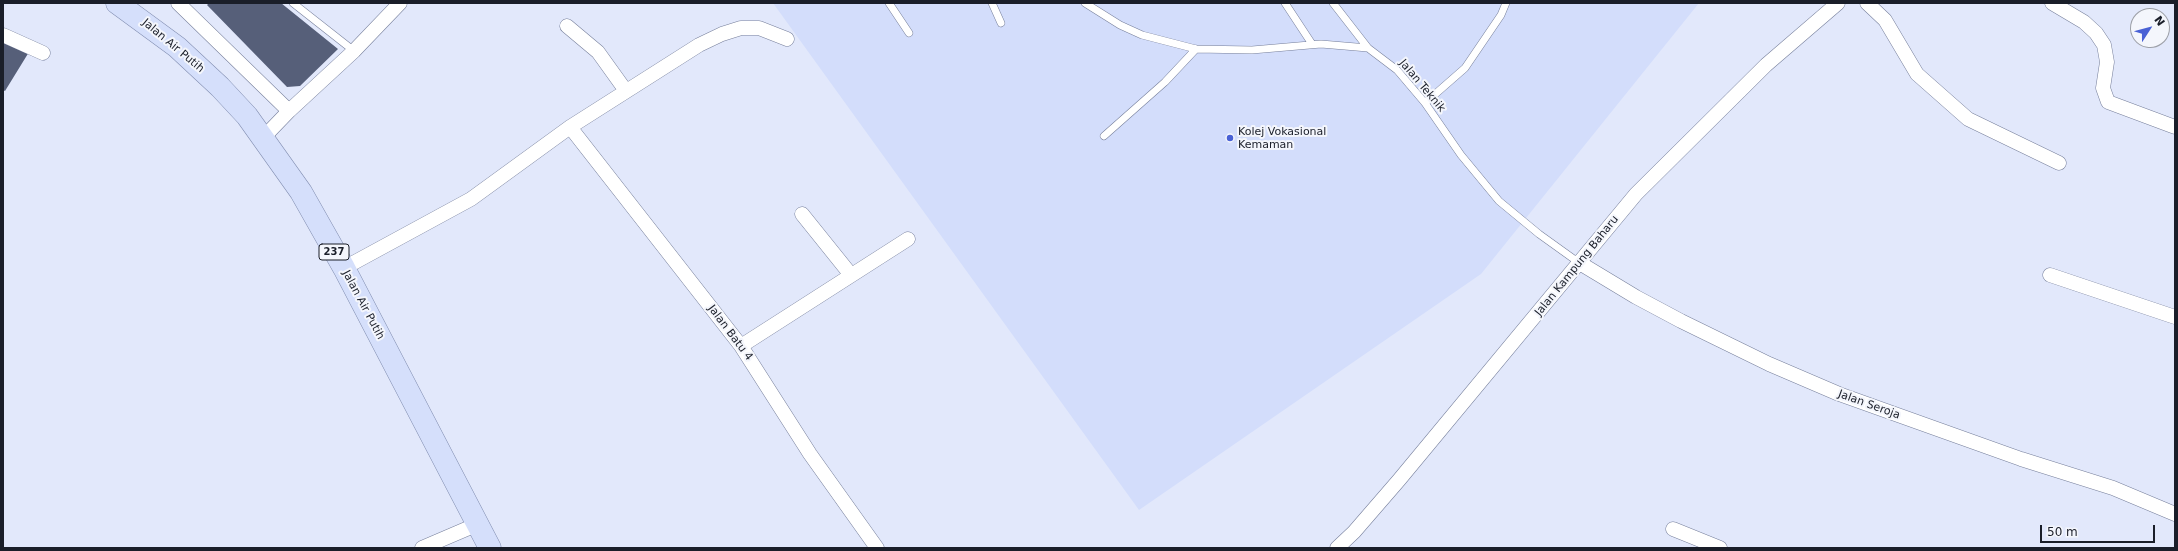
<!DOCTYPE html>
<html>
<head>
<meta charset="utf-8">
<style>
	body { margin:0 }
	#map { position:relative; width:2178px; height:551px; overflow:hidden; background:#e2e8fb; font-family:"DejaVu Sans",sans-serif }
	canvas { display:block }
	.frame { position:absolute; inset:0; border:4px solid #1a1e29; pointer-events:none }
	.north { position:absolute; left:2130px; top:8px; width:40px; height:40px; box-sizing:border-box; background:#f4f6fc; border:1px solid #9da0a8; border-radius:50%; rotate:54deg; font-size:11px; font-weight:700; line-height:16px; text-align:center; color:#1a1e29 }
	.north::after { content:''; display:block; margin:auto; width:14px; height:18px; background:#4961d5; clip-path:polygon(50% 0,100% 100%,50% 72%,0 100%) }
	.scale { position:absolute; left:2040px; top:525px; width:115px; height:18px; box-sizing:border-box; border:2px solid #1a1e29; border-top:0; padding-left:5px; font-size:12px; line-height:14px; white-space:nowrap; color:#1a1e29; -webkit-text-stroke:3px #f4f6fc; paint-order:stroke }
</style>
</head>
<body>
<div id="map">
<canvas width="2178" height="551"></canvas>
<div class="frame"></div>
<div class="north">N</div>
<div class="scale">50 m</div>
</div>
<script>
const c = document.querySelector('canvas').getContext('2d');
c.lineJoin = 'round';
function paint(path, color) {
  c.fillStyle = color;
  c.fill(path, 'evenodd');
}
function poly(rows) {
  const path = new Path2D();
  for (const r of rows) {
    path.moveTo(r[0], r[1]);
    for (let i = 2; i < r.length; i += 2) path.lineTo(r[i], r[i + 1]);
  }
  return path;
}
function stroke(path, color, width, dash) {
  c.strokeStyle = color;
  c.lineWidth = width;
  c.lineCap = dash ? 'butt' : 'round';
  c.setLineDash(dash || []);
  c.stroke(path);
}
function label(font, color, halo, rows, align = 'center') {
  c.font = font + ' "DejaVu Sans",sans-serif';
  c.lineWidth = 4;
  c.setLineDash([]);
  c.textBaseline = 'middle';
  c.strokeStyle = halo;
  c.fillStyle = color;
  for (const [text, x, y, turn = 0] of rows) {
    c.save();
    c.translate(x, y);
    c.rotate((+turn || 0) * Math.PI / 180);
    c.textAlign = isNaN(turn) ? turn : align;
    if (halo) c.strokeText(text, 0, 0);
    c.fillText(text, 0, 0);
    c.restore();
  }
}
paint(poly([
	[773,3,1699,3,1481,274,1139,510]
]), '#d3ddfb');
paint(poly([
	[209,3,281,3,338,49,300,86,287,87,207,5],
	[3,41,29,52,5,91,3,90]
]), '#565f79');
const service = poly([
	[293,3,354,51],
	[889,3,909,33],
	[992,3,1001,23],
	[1085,3,1120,25,1142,35,1196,49,1252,50,1321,44,1368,48,1397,70,1425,103,1461,155,1499,201,1539,234,1578,262],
	[1285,3,1312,44],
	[1333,3,1368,48],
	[1425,103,1465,68,1501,15,1506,3],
	[1104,136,1165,82,1196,49]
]);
const minor = poly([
	[178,3,289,111],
	[1867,3,1885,20,1917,74,1968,119,2059,163],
	[2052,3,2084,22,2096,33,2104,45,2107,62,2103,88,2108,102,2175,127],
	[567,26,598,52,626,91],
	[3,35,43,53],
	[570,127,741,346,810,454,877,548],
	[263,138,289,111,354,51,400,3],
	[802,214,851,275],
	[1578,262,1636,297,1681,321,1769,364,1839,394,2021,459,2113,488,2175,514],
	[344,268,471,199,570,127,699,45,722,34,741,28,759,28,787,39],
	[2050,275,2175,317],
	[741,346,908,239],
	[1673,529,1720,548],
	[422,548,478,524],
	[1337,548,1354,532,1399,480,1636,194,1766,65,1838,3]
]);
const primary = poly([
	[117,3,177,47,220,87,247,116,301,192,344,268,490,548]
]);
stroke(service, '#767f9b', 8);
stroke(minor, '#767f9b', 15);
stroke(primary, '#818db0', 23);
stroke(service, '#fff', 7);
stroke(minor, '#fff', 14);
stroke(primary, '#d5dffb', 22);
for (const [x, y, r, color] of [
	[1230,138,4,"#4961d5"]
]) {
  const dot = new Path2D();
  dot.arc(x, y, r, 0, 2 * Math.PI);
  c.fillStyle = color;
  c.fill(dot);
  stroke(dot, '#f4f6fc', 1.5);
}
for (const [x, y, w] of [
	[334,252,30]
]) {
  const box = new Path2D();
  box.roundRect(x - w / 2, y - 8, w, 16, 3);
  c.fillStyle = '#f4f6fc';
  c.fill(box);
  stroke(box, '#1a1e29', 1);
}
label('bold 10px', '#1a1e29', null, [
	["237",334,252]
]);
label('11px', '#1a1e29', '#f4f6fc', [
	["Jalan Air Putih",173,46,40],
	["Jalan Teknik",1422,86,50],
	["Jalan Kampung Baharu",1577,266,-51],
	["Jalan Air Putih",363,305,62],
	["Jalan Batu 4",730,333,53],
	["Jalan Seroja",1869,405,20]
]);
label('11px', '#1a1e29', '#f4f6fc', [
	["Kolej Vokasional",1238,132],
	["Kemaman",1238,145]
], 'left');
</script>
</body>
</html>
